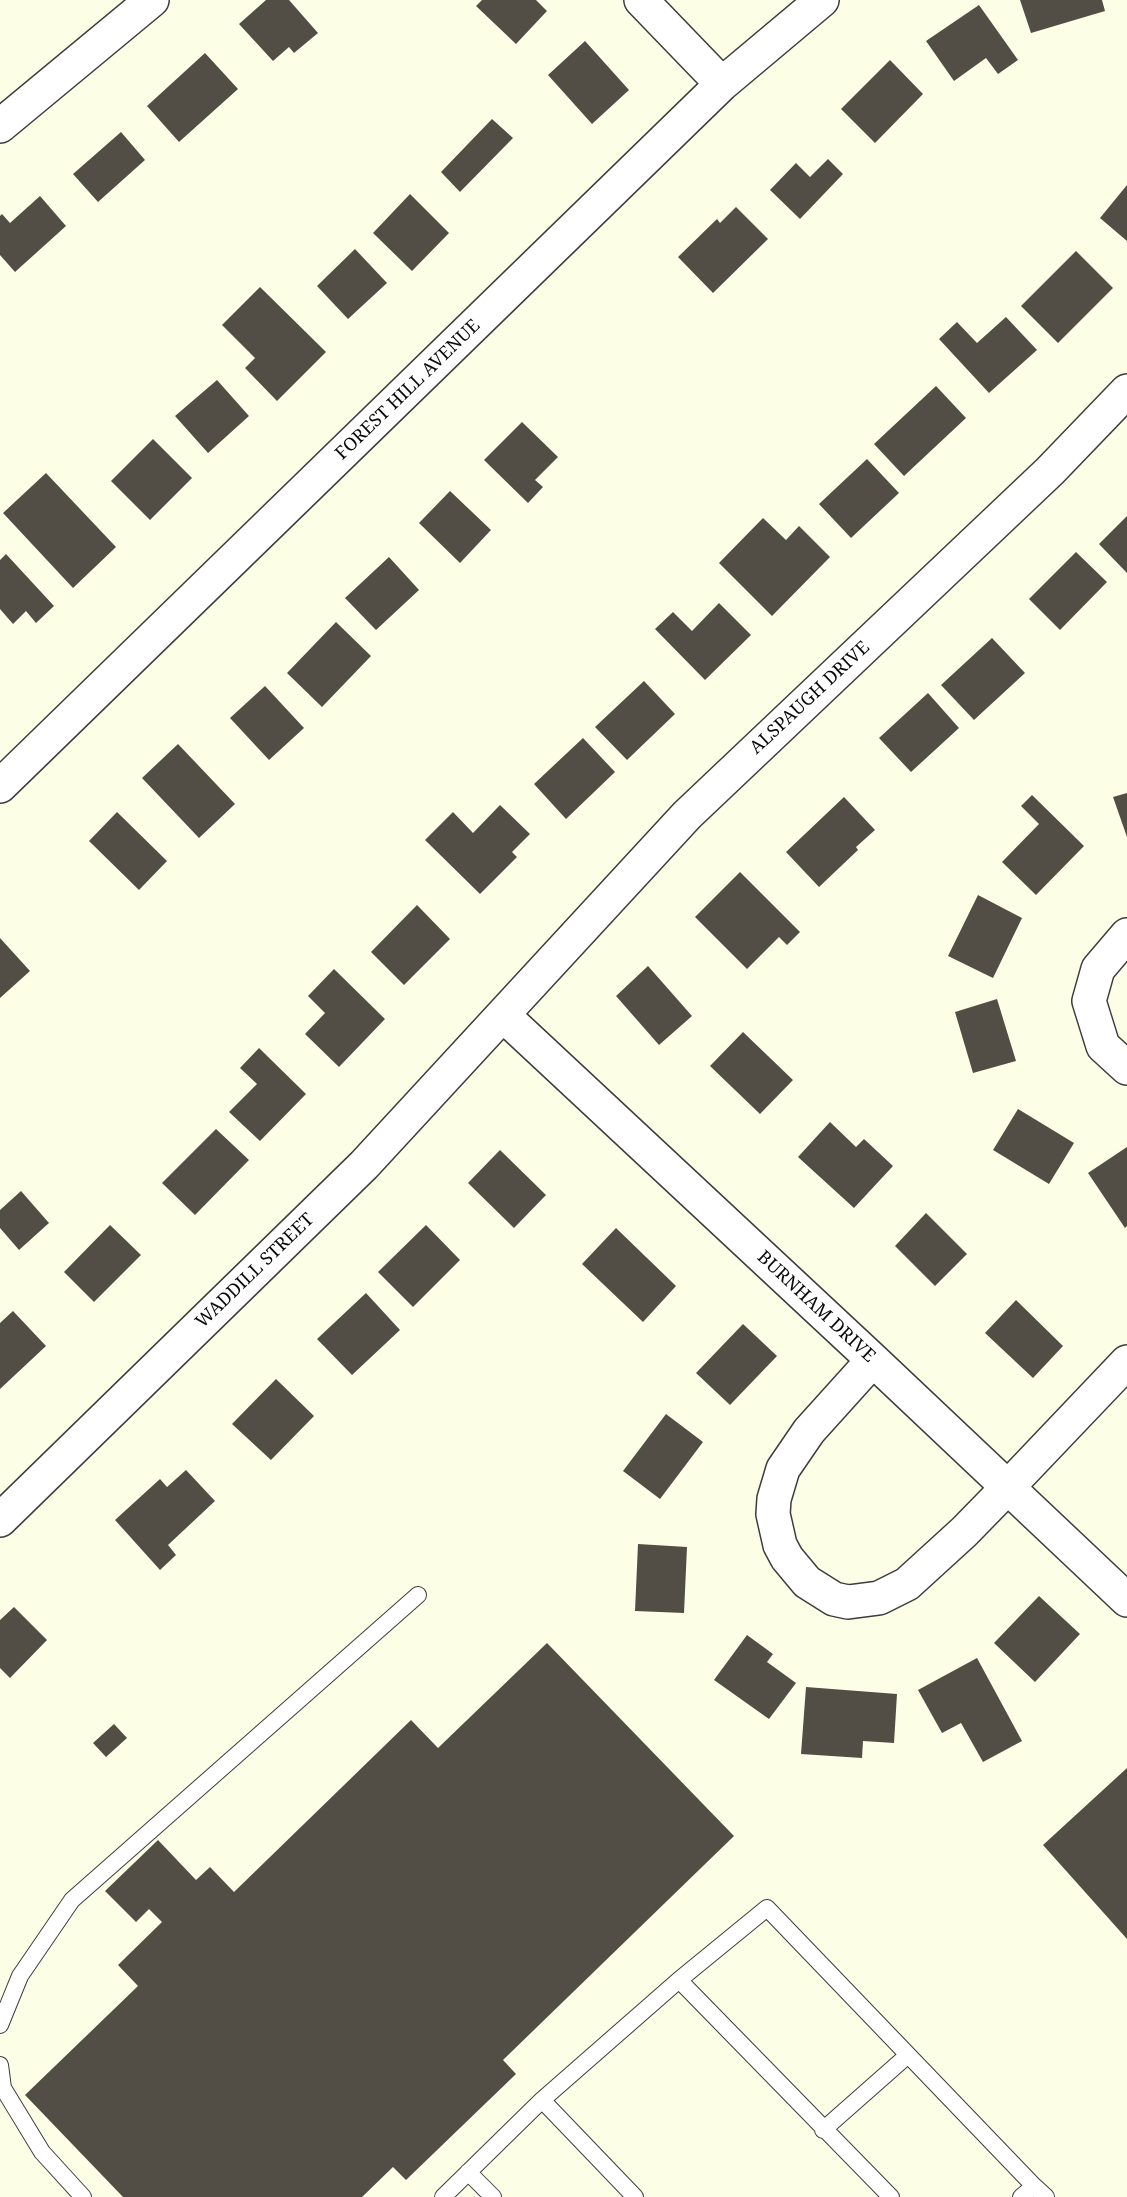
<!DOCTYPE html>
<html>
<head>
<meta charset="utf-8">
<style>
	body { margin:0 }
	canvas { display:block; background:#fcffe6 }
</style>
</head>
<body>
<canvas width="1127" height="2197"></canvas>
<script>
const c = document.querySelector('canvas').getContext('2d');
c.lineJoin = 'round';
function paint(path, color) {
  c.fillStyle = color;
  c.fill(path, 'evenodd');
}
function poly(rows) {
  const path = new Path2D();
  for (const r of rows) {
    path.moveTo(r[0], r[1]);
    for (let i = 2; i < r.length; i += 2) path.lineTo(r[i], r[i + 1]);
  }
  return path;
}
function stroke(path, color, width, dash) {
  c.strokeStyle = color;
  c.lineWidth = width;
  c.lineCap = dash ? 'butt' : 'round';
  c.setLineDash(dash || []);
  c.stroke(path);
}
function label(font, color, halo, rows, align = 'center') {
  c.font = font + ' "Noto Serif",serif';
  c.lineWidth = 7;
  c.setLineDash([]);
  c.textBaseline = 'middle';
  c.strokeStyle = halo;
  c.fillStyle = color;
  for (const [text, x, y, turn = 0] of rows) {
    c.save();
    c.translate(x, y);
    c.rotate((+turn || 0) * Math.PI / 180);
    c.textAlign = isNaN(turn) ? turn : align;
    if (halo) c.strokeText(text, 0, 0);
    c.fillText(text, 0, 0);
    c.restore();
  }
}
paint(poly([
	[266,0,289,0,318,33,294,53,289,47,273,61,239,24],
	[482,0,536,0,547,11,516,44,476,6],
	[1020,0,1102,0,1105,11,1031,33],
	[979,5,1018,60,998,74,986,58,954,81,926,41],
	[585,41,629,90,592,124,548,75],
	[205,53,238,89,179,142,147,106],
	[890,60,923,94,875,143,841,109],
	[492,119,513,138,460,192,441,172],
	[121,132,145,160,98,202,73,174],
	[828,159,843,174,800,219,770,190,796,163,810,177],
	[1127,185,1127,241,1100,218],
	[410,194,449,233,412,271,373,233],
	[40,196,66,226,15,272,0,255,0,216,2,214,10,223],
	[736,207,768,239,713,293,678,257,717,219,720,223],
	[355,249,387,283,348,319,317,286],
	[1076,251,1113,288,1058,343,1021,306],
	[260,287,326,352,277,401,245,368,255,358,222,325],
	[1006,317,1037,350,989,393,939,339,957,322,977,343],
	[217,380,249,416,208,453,175,416],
	[936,386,966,418,904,476,874,444],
	[522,422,558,457,535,480,543,487,528,503,484,460],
	[153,439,192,478,150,520,111,481],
	[867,459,899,493,851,538,819,504],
	[46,473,116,547,73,588,3,513],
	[450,491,491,530,460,563,419,523],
	[1127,516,1127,573,1099,544],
	[763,518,786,540,799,526,830,557,772,616,719,563],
	[1076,552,1107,582,1060,630,1029,599],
	[6,554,54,606,36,623,26,611,13,624,0,609,0,560],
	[389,557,419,590,376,630,345,598],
	[719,603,751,635,705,680,655,629,673,612,692,631],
	[336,622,371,656,322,707,287,673],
	[992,638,1025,673,974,720,941,685],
	[644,681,675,714,627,760,595,727],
	[265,686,304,728,269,760,230,718],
	[928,693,959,728,911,772,879,738],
	[583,738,615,772,566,819,534,784],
	[178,744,235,804,199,838,142,778],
	[1127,793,1127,837,1113,797],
	[1032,795,1084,846,1036,895,1002,862,1039,824,1021,806],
	[844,797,875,830,856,847,858,850,819,887,786,852],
	[500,805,530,834,512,852,517,857,480,894,425,840,453,812,473,833],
	[117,812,167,861,139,890,89,841],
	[740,872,800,932,787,945,779,937,747,969,695,917],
	[978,895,1022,918,993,978,948,956],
	[417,905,450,939,404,985,371,952],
	[0,938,30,971,0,998],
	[648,966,692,1016,659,1045,616,996],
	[334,969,385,1019,339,1067,305,1034,325,1013,308,996],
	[997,999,1016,1061,973,1073,955,1012],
	[743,1032,793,1080,760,1114,710,1066],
	[259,1048,306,1094,260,1141,229,1112,257,1084,240,1068],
	[1018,1109,1074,1143,1049,1184,993,1150],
	[830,1122,856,1147,864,1139,893,1166,854,1208,798,1157],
	[216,1129,249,1160,195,1215,162,1183],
	[1127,1147,1127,1226,1125,1228,1088,1173],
	[500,1150,546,1195,514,1228,468,1183],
	[21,1191,49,1223,19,1250,0,1228,0,1210],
	[926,1213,967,1254,935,1286,895,1246],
	[110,1225,141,1255,94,1302,64,1272],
	[426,1225,460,1260,413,1307,378,1272],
	[616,1228,676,1286,643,1322,582,1264],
	[366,1293,400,1330,352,1375,317,1339],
	[1016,1300,1063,1346,1033,1378,985,1333],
	[13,1311,46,1346,0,1389,0,1323],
	[743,1324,777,1356,730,1405,696,1373],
	[276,1379,314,1416,271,1460,232,1424],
	[666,1414,703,1442,660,1499,623,1471],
	[186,1470,215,1501,168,1545,176,1555,160,1570,115,1520,160,1479,167,1487],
	[638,1544,687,1547,684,1613,635,1611],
	[1039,1596,1080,1634,1035,1682,994,1643],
	[14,1607,47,1640,10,1678,0,1668,0,1620],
	[747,1635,773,1654,767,1662,796,1683,769,1719,714,1680],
	[547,1643,734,1836,503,2060,516,2074,406,2180,393,2167,362,2197,123,2197,25,2095,138,1986,118,1965,162,1922,149,1909,136,1922,105,1891,158,1840,196,1880,210,1867,234,1892,411,1720,438,1748],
	[977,1658,1022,1741,983,1762,961,1723,942,1733,918,1690],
	[806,1687,897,1694,894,1743,863,1741,862,1758,801,1754],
	[114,1724,127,1738,106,1757,93,1743],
	[1127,1768,1127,1939,1043,1845]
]), '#524e46');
const service = poly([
	[679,1980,891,2197],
	[0,2025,20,1976,72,1900,418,1595],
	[0,2065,3,2088,42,2152,83,2197],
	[542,2100,635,2197],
	[823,2130,908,2055],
	[468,2172,493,2197],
	[443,2197,542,2100,679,1980,767,1908,1034,2186],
	[1021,2197,1034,2186,1046,2197]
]);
const minor = poly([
	[641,0,722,84],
	[0,126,152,0],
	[0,786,722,84,822,0],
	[1127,935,1098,969,1089,1001,1103,1046,1127,1068],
	[503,1015,873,1360,1127,1600],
	[873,1360,809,1431,783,1469,774,1499,773,1514,780,1545,787,1558,807,1582,834,1599,848,1602,879,1598,907,1584,964,1532,1007,1488,1127,1362],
	[0,1520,364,1165,687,815,1050,471,1127,391]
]);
stroke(service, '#3d3d3d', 18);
stroke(minor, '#3d3d3d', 36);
stroke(service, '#fff', 16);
stroke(minor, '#fff', 33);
label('18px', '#0a0a0a', '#fff', [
	["FOREST HILL AVENUE",408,390,-44],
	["ALSPAUGH DRIVE",810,698,-43],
	["WADDILL STREET",255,1271,-44],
	["BURNHAM DRIVE",816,1307,43]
]);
</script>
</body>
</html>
